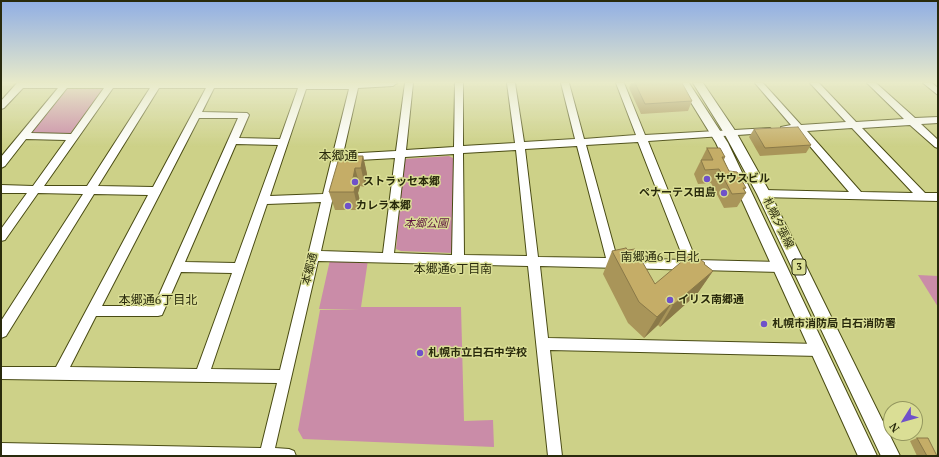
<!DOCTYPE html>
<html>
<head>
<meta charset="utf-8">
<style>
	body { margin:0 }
	#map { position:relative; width:939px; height:457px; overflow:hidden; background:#cdd188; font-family:"PT Serif",serif }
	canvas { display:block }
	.frame { position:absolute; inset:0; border:2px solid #292a0c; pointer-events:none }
	.north { position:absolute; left:883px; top:401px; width:40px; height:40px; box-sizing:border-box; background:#dade95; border:1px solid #93965e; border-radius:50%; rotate:233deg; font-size:11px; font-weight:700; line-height:16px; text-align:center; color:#292a0c }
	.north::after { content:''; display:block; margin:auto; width:14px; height:18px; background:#6f51ca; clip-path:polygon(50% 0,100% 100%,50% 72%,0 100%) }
</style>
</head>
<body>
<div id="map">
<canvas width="939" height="457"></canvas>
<div class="frame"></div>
<div class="north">N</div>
</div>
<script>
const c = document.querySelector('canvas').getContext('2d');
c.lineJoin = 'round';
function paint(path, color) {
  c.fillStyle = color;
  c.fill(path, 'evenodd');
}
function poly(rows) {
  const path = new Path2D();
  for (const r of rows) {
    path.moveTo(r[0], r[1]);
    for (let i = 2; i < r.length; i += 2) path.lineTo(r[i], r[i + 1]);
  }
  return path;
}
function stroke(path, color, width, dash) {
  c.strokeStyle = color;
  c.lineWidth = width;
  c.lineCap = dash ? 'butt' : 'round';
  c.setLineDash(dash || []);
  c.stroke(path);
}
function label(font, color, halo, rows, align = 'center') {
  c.font = font + ' "PT Serif","Noto Sans JP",serif';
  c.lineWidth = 3;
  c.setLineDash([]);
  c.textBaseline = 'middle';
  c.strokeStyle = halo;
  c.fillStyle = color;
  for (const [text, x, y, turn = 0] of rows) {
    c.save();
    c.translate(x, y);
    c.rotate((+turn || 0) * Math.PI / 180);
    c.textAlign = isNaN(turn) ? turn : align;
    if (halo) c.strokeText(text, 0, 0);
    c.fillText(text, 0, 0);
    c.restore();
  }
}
paint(poly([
	[69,87,103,88,104,89,69,135,29,134,66,89],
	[449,156,453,158,455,251,452,253,401,251,396,249,404,159],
	[330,260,368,260,361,307,461,307,464,421,493,420,494,447,303,439,298,430,320,310,359,310,319,309],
	[918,275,938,276,938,307]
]), '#ca8ca8');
const minor = poly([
	[17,83,397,83,393,86,358,88,343,154,396,151,405,83,413,83,406,150,454,147,455,83,463,83,463,146,515,143,507,83,515,83,524,142,575,139,561,83,569,83,584,139,636,135,616,83,624,83,645,135,770,128,772,130,767,133,648,141,696,260,780,262,784,264,786,267,784,270,780,272,540,266,548,338,819,344,824,346,826,350,824,354,819,356,550,350,562,456,548,456,528,266,318,261,275,448,289,449,294,451,296,456,1,456,1,443,261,448,277,383,1,379,1,367,56,367,148,195,94,194,6,336,1,338,1,321,83,194,38,193,5,240,1,241,1,229,27,193,1,193,1,185,33,186,66,140,26,139,5,166,1,168,1,157,58,88,23,88,4,108,1,109,1,101,17,83],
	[67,88,104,88,71,134,31,133,67,88],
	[113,88,150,88,87,186,44,186,113,88],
	[159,88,206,88,153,187,98,186,159,88],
	[214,88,298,88,280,139,239,138,249,115,247,113,202,112,214,88],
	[306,89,349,89,323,194,270,196,306,89],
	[199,118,238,118,154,306,102,306,199,118],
	[638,142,684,260,617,258,586,145,638,142],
	[236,144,278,145,235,263,185,262,236,144],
	[577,146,606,258,538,257,525,149,577,146],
	[516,150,527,256,464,255,463,153,516,150],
	[454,154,452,255,394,253,405,157,454,154],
	[395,158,383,253,321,251,341,161,395,158],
	[321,202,280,370,211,369,267,204,321,202],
	[181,272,232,273,197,369,70,367,96,316,158,316,162,315,181,272],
	[755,83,763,83,801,125,846,122,810,83,819,83,856,122,904,119,867,83,876,83,915,118,938,117,938,123,921,124,938,140,938,148,935,147,910,125,862,128,925,193,938,193,938,201,760,197,759,194,764,190,849,192,797,131,781,131,781,127,791,125,755,83],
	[852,128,913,193,861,192,807,131,852,128],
	[923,83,932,83,938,88,938,95,923,83]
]);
const major = poly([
	[679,83,689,83,728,143,877,456,858,456,716,143,679,83],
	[693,83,703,83,736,132,769,191,900,456,881,456,757,194,724,133,693,83]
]);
stroke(minor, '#494b13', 2);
stroke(major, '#494b13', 2);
paint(minor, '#fff');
paint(major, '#fff');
paint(poly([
	[631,83,682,83,692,101,688,111,641,114,629,88],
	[754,129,811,145,806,153,760,156,749,137],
	[707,148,725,157,724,160,729,171,746,188,744,190,746,193,737,207,724,208,711,183,698,184,694,174],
	[363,156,367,174,365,187,360,186,358,193,360,201,358,210,335,210,329,192,355,158],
	[628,250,655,284,704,264,713,271,697,294,660,327,658,325,644,338,628,323,603,274,612,251],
	[917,438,937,456,917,456,910,441]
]), '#a99559');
paint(poly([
	[363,156,367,174,365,187,361,168],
	[355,168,360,186,358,193,360,201,358,210,352,183],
	[713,271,697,294,660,327,673,305],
	[671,304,658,325,644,338,657,317]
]), '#8a7948');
const building = poly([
	[635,83,682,83,692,101,645,104,635,83],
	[798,127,811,145,765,148,754,129,798,127],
	[707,148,720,148,725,157,722,157,729,171,737,172,746,188,743,188,746,193,732,194,719,169,705,170,701,160,713,160,707,148],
	[355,156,363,156,361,168,355,168,352,183,356,183,354,192,329,192,339,158,355,158,355,156],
	[626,248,628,250,635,249,655,284,692,253,705,263,704,264,713,271,673,305,671,304,657,317,639,302,612,251,626,248],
	[917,438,928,438,937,456,927,456,917,438]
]);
paint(building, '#c5ad67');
stroke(building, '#8a7948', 1);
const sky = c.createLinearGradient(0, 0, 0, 147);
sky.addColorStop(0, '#90aee4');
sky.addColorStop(0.56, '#e8eac9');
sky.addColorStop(1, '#e8eac900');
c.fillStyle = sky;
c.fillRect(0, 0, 939, 147);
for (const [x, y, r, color] of [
	[707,179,4,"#6f51ca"],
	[355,182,4,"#6f51ca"],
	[724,193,4,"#6f51ca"],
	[348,206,4,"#6f51ca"],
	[670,300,4,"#6f51ca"],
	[764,324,4,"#6f51ca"],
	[420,353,4,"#6f51ca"]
]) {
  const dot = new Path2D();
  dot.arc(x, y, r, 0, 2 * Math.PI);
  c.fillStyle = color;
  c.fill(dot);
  stroke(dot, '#dade95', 1.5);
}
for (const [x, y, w] of [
	[799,267,14]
]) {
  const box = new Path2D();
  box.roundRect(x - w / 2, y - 8, w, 16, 3);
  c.fillStyle = '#dade95';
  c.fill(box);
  stroke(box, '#292a0c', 1);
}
label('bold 10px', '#292a0c', null, [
	["3",799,267]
]);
label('bold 11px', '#292a0c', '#dade95', [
	["サウスビル",715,179],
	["ストラッセ本郷",363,182],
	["ペナーテス田島",716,193,"right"],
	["カレラ本郷",356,206],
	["イリス南郷通",678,300],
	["札幌市消防局 白石消防署",772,324],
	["札幌市立白石中学校",428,353]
], 'left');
label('11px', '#292a0c', '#dade95', [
	["札幌夕張線",778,223,64],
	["本郷通",310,269,-76]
]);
label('italic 11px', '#601740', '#dade95', [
	["本郷公園",426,224]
]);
label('12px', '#292a0c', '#dade95', [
	["南郷通6丁目北",660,258],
	["本郷通6丁目南",453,270],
	["本郷通6丁目北",158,301]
]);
label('13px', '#292a0c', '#dade95', [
	["本郷通",338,156]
]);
</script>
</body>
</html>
